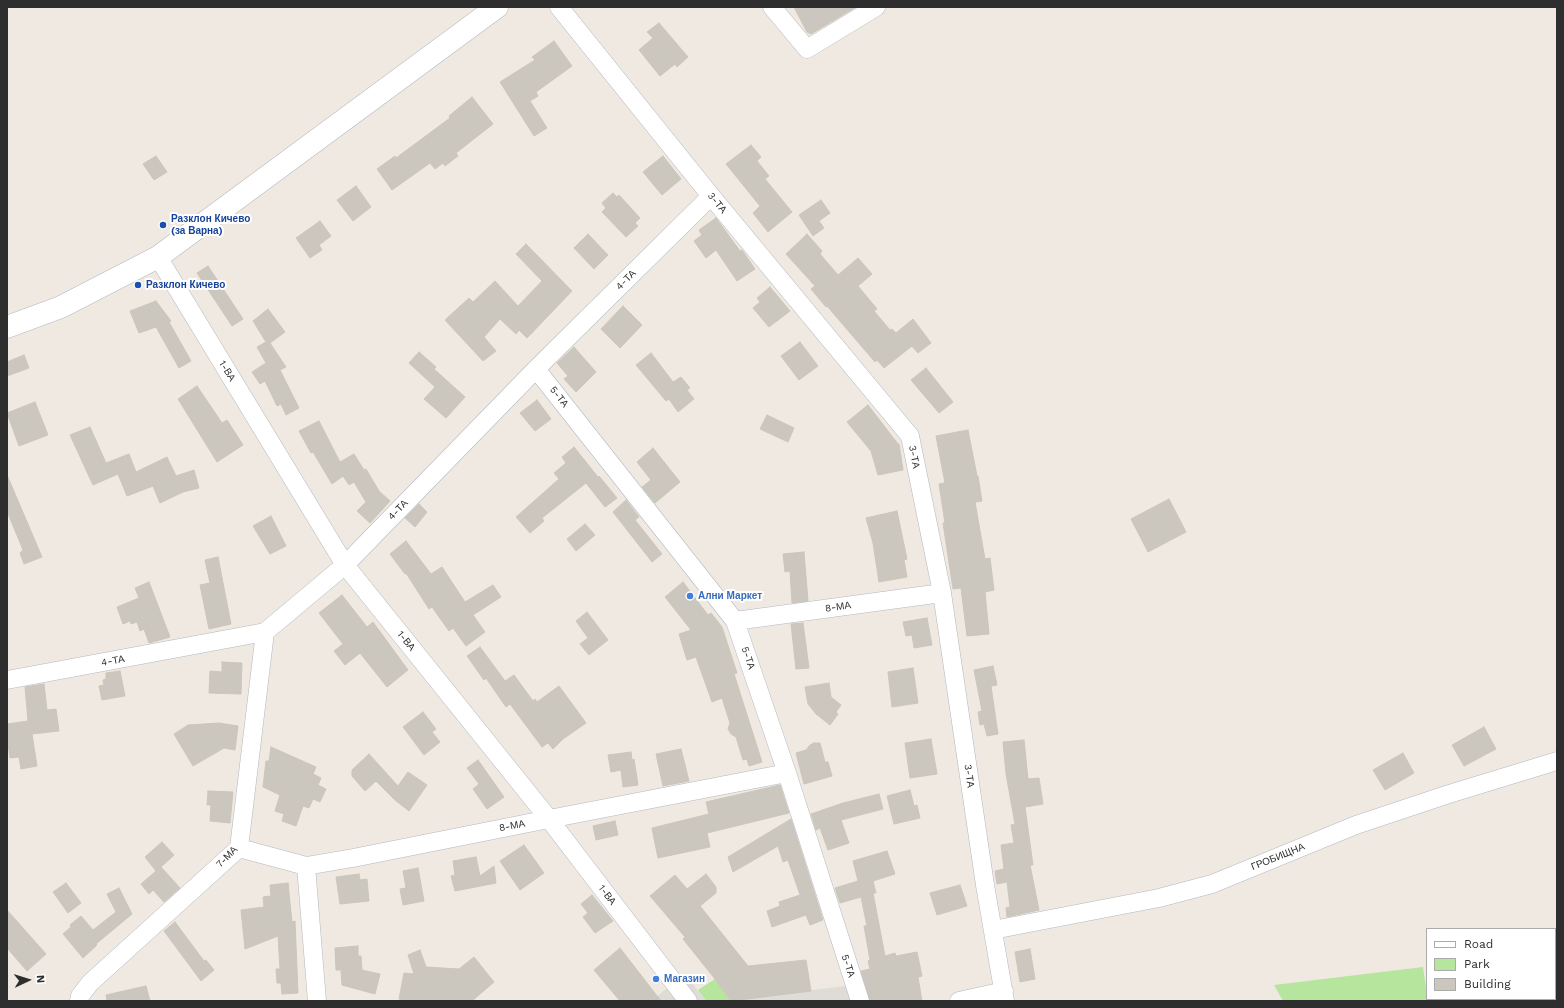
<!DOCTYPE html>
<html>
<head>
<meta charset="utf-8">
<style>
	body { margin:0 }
	#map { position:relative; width:1564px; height:1008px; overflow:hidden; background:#efe9e1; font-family:"Work Sans",sans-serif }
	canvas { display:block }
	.frame { position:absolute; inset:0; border:8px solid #2e2e2e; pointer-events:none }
	.legend { position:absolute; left:1426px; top:928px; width:130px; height:72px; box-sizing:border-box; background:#fff; border:1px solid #ababab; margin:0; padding:5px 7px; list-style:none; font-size:12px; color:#2e2e2e }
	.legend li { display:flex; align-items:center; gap:8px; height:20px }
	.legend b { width:20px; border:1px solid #ababab }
	.north { position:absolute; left:8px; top:960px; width:40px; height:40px; -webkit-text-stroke:3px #fff; paint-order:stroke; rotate:86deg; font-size:11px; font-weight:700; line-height:16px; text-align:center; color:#2e2e2e }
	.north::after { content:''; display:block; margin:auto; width:14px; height:18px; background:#2e2e2e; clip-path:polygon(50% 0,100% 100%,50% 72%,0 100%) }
</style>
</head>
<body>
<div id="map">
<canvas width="1564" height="1008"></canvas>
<div class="frame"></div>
<ul class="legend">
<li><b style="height:5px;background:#fff"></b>Road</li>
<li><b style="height:11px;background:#b6e59e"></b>Park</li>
<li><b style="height:11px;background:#cbc7bf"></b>Building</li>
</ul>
<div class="north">N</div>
</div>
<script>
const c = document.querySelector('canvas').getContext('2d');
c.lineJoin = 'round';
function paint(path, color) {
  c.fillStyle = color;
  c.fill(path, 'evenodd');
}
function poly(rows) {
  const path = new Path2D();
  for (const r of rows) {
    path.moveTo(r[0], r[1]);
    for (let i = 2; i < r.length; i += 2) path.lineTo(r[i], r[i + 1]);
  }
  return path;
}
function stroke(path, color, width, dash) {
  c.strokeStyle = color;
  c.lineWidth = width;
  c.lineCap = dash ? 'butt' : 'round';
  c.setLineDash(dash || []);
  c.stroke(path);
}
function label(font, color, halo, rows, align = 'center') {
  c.font = font + ' "Work Sans",sans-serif';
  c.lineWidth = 4;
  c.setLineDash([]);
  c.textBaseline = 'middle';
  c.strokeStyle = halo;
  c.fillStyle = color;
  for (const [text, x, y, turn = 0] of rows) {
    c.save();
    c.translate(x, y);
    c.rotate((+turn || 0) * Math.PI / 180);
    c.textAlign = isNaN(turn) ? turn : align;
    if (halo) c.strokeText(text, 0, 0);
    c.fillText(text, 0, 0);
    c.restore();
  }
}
paint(poly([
	[1423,967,1428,1001,1283,1001,1274,985],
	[715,979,731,1001,747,998,747,1001,706,1001,698,990]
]), '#b6e59e');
paint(poly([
	[685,974,706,1001,651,1001],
	[854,985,860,1001,730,1001,755,997]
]), '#dfdcd8');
const building = poly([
	[794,7,856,7,811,34,807,32,794,7],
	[659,23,688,57,677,67,675,64,660,76,639,50,653,38,647,32,659,23],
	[554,41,572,66,536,92,538,96,530,101,547,128,534,136,500,82,535,60,532,57,554,41],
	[472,97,493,124,456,153,458,156,445,166,443,163,435,169,430,163,392,190,377,169,395,156,396,158,450,118,449,116,472,97],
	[751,145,761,157,757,161,769,176,765,179,792,212,768,232,753,213,760,206,726,164,751,145],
	[156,156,167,172,154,180,143,164,156,156],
	[663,156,681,179,662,195,643,172,663,156],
	[356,186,371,207,353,221,337,200,356,186],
	[613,193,617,197,619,195,640,218,635,223,638,226,626,237,602,212,606,208,602,203,613,193],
	[821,200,830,213,819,221,824,228,813,236,799,215,821,200],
	[716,218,740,251,742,250,755,269,737,281,716,250,706,258,694,241,702,235,699,230,716,218],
	[320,221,331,236,319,245,322,250,310,258,296,238,320,221],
	[588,234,608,255,594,269,574,248,588,234],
	[807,234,822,251,820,254,838,275,858,258,872,274,858,286,877,309,874,311,890,330,892,329,896,333,913,319,931,343,918,353,912,346,884,368,877,360,875,362,827,306,826,307,811,289,815,286,786,254,807,234],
	[526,244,572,291,527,338,519,330,516,334,500,319,484,337,496,351,483,361,445,320,469,298,473,302,495,281,518,306,542,281,516,254,526,244],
	[208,266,243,319,232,326,197,273,208,266],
	[770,287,790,311,769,327,753,308,760,302,757,298,770,287],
	[156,301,171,321,169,322,191,361,179,368,156,327,139,333,130,311,156,301],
	[623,306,642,325,620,348,601,329,623,306],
	[268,309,285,332,270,343,286,367,280,370,299,408,286,415,281,404,277,406,265,381,260,384,252,372,266,363,257,347,266,342,253,321,268,309],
	[800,342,818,366,799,380,781,356,800,342],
	[574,347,596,372,576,392,564,379,568,376,557,363,574,347],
	[419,352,436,367,434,369,465,397,446,418,424,399,435,387,409,363,419,352],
	[651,353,673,382,681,377,690,388,687,390,694,399,678,412,669,399,666,401,636,365,651,353],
	[24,355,29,368,7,376,7,362,24,355],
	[926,368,953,402,939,413,911,380,926,368],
	[197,386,222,423,227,420,243,445,217,462,178,399,197,386],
	[537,400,551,419,535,431,520,413,537,400],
	[35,402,48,435,19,446,7,413,35,402],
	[868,405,898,444,899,444,903,470,878,475,871,451,847,422,868,405],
	[767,415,794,428,788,442,760,429,767,415],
	[319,421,340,462,354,454,364,470,366,469,379,491,390,501,370,523,357,511,366,502,354,482,349,485,343,476,332,484,313,452,311,453,299,431,319,421],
	[90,427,106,463,129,454,136,472,167,457,176,476,194,470,199,488,183,492,160,503,153,486,127,496,118,474,93,485,70,435,90,427],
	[968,430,977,476,978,476,982,501,975,502,985,559,990,558,994,590,985,592,989,634,967,636,961,588,953,589,943,523,945,523,939,484,945,483,936,436,968,430],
	[574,447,598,477,599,476,617,498,605,507,586,483,542,518,544,521,530,533,516,517,559,479,554,473,566,463,562,457,574,447],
	[653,448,680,482,655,503,642,487,651,480,637,462,653,448],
	[7,475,42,557,24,564,20,553,23,550,7,511,7,475],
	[1169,499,1186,532,1148,552,1131,519,1169,499],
	[626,500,639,517,635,520,662,554,652,562,613,512,626,500],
	[419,504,427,512,415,527,405,518,419,504],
	[897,511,907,559,904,560,907,577,879,582,873,543,866,518,897,511],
	[271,516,286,546,270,554,253,526,271,516],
	[585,524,595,535,576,551,567,539,585,524],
	[406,541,431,574,442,567,465,602,493,585,501,597,473,615,485,632,466,646,453,628,449,631,432,607,429,609,406,573,405,574,390,554,406,541],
	[804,552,808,601,792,603,790,571,785,572,783,554,804,552],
	[218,557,231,624,209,629,200,585,210,583,205,560,218,557],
	[149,582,170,637,149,643,144,629,140,631,137,622,131,624,130,621,123,624,117,607,139,598,135,588,149,582],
	[683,582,708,615,711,613,722,627,737,673,734,674,762,762,749,766,747,759,743,760,736,737,731,734,728,729,730,723,722,698,712,702,696,657,687,660,679,634,691,630,665,597,683,582],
	[342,595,367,627,373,622,408,670,387,687,360,653,345,665,334,651,343,644,319,613,342,595],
	[587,612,608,640,589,655,580,644,588,638,576,621,587,612],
	[927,618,932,645,914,648,912,635,906,636,903,622,927,618],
	[803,623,809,668,796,669,791,624,803,623],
	[480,647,505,681,514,675,533,701,535,699,537,702,559,686,586,723,563,739,553,749,548,743,542,747,510,704,506,707,486,678,484,680,467,656,480,647],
	[222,662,242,663,241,694,209,693,210,671,222,672,222,662],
	[993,666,997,685,991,686,998,734,987,736,984,724,980,725,978,712,982,711,974,670,993,666],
	[913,668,918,703,892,707,888,672,913,668],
	[120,671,125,696,102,700,99,686,104,685,103,680,106,679,106,673,120,671],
	[829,683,831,697,841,705,836,712,838,714,830,725,816,714,808,704,805,687,829,683],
	[44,684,47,710,56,709,59,731,32,734,37,766,21,769,19,757,10,758,7,737,7,724,28,721,25,687,44,684],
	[423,712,436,729,432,732,440,742,424,755,403,727,423,712],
	[219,723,238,726,235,750,224,748,193,766,174,734,188,725,219,723],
	[1484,727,1496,749,1464,766,1452,745,1484,727],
	[931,739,937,774,910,778,905,743,931,739],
	[1024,740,1028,779,1039,778,1043,804,1025,807,1033,865,1030,865,1039,910,1007,917,1006,908,1010,907,1007,882,997,884,995,871,1004,869,1001,845,1014,843,1011,825,1015,824,1006,774,1003,742,1024,740],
	[814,743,820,743,825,762,828,762,832,776,804,784,796,753,806,750,810,745,814,743],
	[271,747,316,767,313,774,321,778,318,785,326,789,320,802,313,799,309,808,303,806,296,826,282,821,284,814,275,811,280,795,263,787,266,761,269,761,271,747],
	[681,749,689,781,663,786,656,754,681,749],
	[631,752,632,760,634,759,638,785,623,787,621,770,611,772,608,755,631,752],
	[1403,753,1414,773,1385,790,1373,770,1403,753],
	[369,754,398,786,408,772,427,785,409,811,395,800,376,781,365,791,352,776,352,770,369,754],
	[478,760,504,797,487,809,473,789,479,784,467,768,478,760],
	[780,785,789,813,707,833,710,847,658,858,652,828,709,814,706,802,780,785],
	[910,790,914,806,917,805,920,818,894,824,887,796,910,790],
	[208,791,233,792,230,823,210,821,211,805,207,805,208,791],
	[879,794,883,809,841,820,849,843,828,850,820,828,816,830,811,814,843,803,879,794],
	[791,819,823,920,810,925,806,915,772,927,767,911,780,906,779,902,800,895,788,860,783,862,778,846,733,872,728,857,791,819],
	[615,821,618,835,596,840,593,826,615,821],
	[162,842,174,855,161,867,180,888,164,902,153,890,149,894,141,884,156,871,145,857,162,842],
	[524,845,544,873,520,890,500,861,524,845],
	[887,851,895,874,873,881,876,893,873,893,885,956,895,953,896,956,917,952,922,976,918,977,922,1001,870,1001,861,971,870,969,868,961,870,960,864,926,867,926,861,897,840,903,835,888,858,881,853,861,887,851],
	[476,857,480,876,494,866,496,883,455,891,451,876,455,875,453,861,476,857],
	[418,868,424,901,403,905,400,889,406,888,403,871,418,868],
	[359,874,360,880,367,879,369,901,340,904,336,877,359,874],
	[706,874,716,887,716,893,700,906,748,966,806,960,811,991,731,1001,715,979,683,939,685,937,650,896,675,875,687,889,706,874],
	[66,883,81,903,68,913,53,892,66,883],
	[288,883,292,922,295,921,298,993,282,994,281,983,277,983,276,969,280,969,278,936,245,949,241,910,264,907,263,897,271,896,270,885,288,883],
	[960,885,967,906,937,915,930,893,960,885],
	[119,888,132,914,96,944,97,945,83,958,63,934,71,927,70,925,81,916,93,930,116,912,107,894,119,888],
	[592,895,613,921,595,933,583,917,588,913,581,904,592,895],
	[7,910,46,954,27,971,7,948,7,910],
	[175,922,204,961,206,960,214,970,201,981,164,931,175,922],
	[358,946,358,956,361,956,362,970,380,974,375,994,342,985,341,970,336,970,335,948,358,946],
	[620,948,661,1001,620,1001,594,970,620,948],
	[1030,949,1035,979,1020,982,1015,952,1030,949],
	[420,950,426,967,459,969,474,957,494,982,472,1001,409,1001,399,999,404,973,414,974,408,955,420,950],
	[146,986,150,1001,107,1001,106,995,146,986]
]);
paint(building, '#cbc7bf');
stroke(building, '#cbc5ba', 1);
const street = poly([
	[559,7,711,196,910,436,942,593,985,885,1005,1001],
	[772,7,807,49,876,7],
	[158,257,345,565,549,819,688,1001],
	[536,369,735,621,787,773,860,1001],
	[735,621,942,593],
	[7,680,265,632,345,565,536,369,711,196],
	[239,848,306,866,353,858,549,819,787,773],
	[306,866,317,1001],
	[993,930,1159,898,1212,884,1356,825,1449,794,1557,761],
	[79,1001,80,996,90,983,239,848,265,632],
	[959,1001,1004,991]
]);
const secondary = poly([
	[7,327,61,307,158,257,497,7]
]);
stroke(street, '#b4b7c1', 19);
stroke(secondary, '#b4b7c1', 23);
stroke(street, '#fff', 18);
stroke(secondary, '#fff', 22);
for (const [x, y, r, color] of [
	[163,225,4,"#1a4fb4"],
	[138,285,4,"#1a4fb4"],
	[690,596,4,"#3f7fe0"],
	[656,979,4,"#3f7fe0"]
]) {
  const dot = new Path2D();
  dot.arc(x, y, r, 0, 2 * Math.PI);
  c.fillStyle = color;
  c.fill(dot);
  stroke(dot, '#fff', 1.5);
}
label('10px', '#2e2e2e', '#fff', [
	["3-ТА",717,203,51],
	["4-ТА",626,280,-45],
	["1-ВА",227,371,59],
	["5-ТА",559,397,52],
	["3-ТА",914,457,79],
	["4-ТА",398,510,-46],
	["8-МА",838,607,-8],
	["1-ВА",406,641,51],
	["5-ТА",748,658,71],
	["4-ТА",113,661,-10],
	["3-ТА",969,776,82],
	["8-МА",512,826,-11],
	["7-МА",227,857,-46],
	["ГРОБИЩНА",1278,857,-22],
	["1-ВА",607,895,53],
	["5-ТА",848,966,72]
]);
label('bold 10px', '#164399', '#fff', [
	["Разклон Кичево",171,219],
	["(за Варна)",171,231],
	["Разклон Кичево",146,285]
], 'left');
label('bold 10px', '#366cbe', '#fff', [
	["Ални Маркет",698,596],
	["Магазин",664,979]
], 'left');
</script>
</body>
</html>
